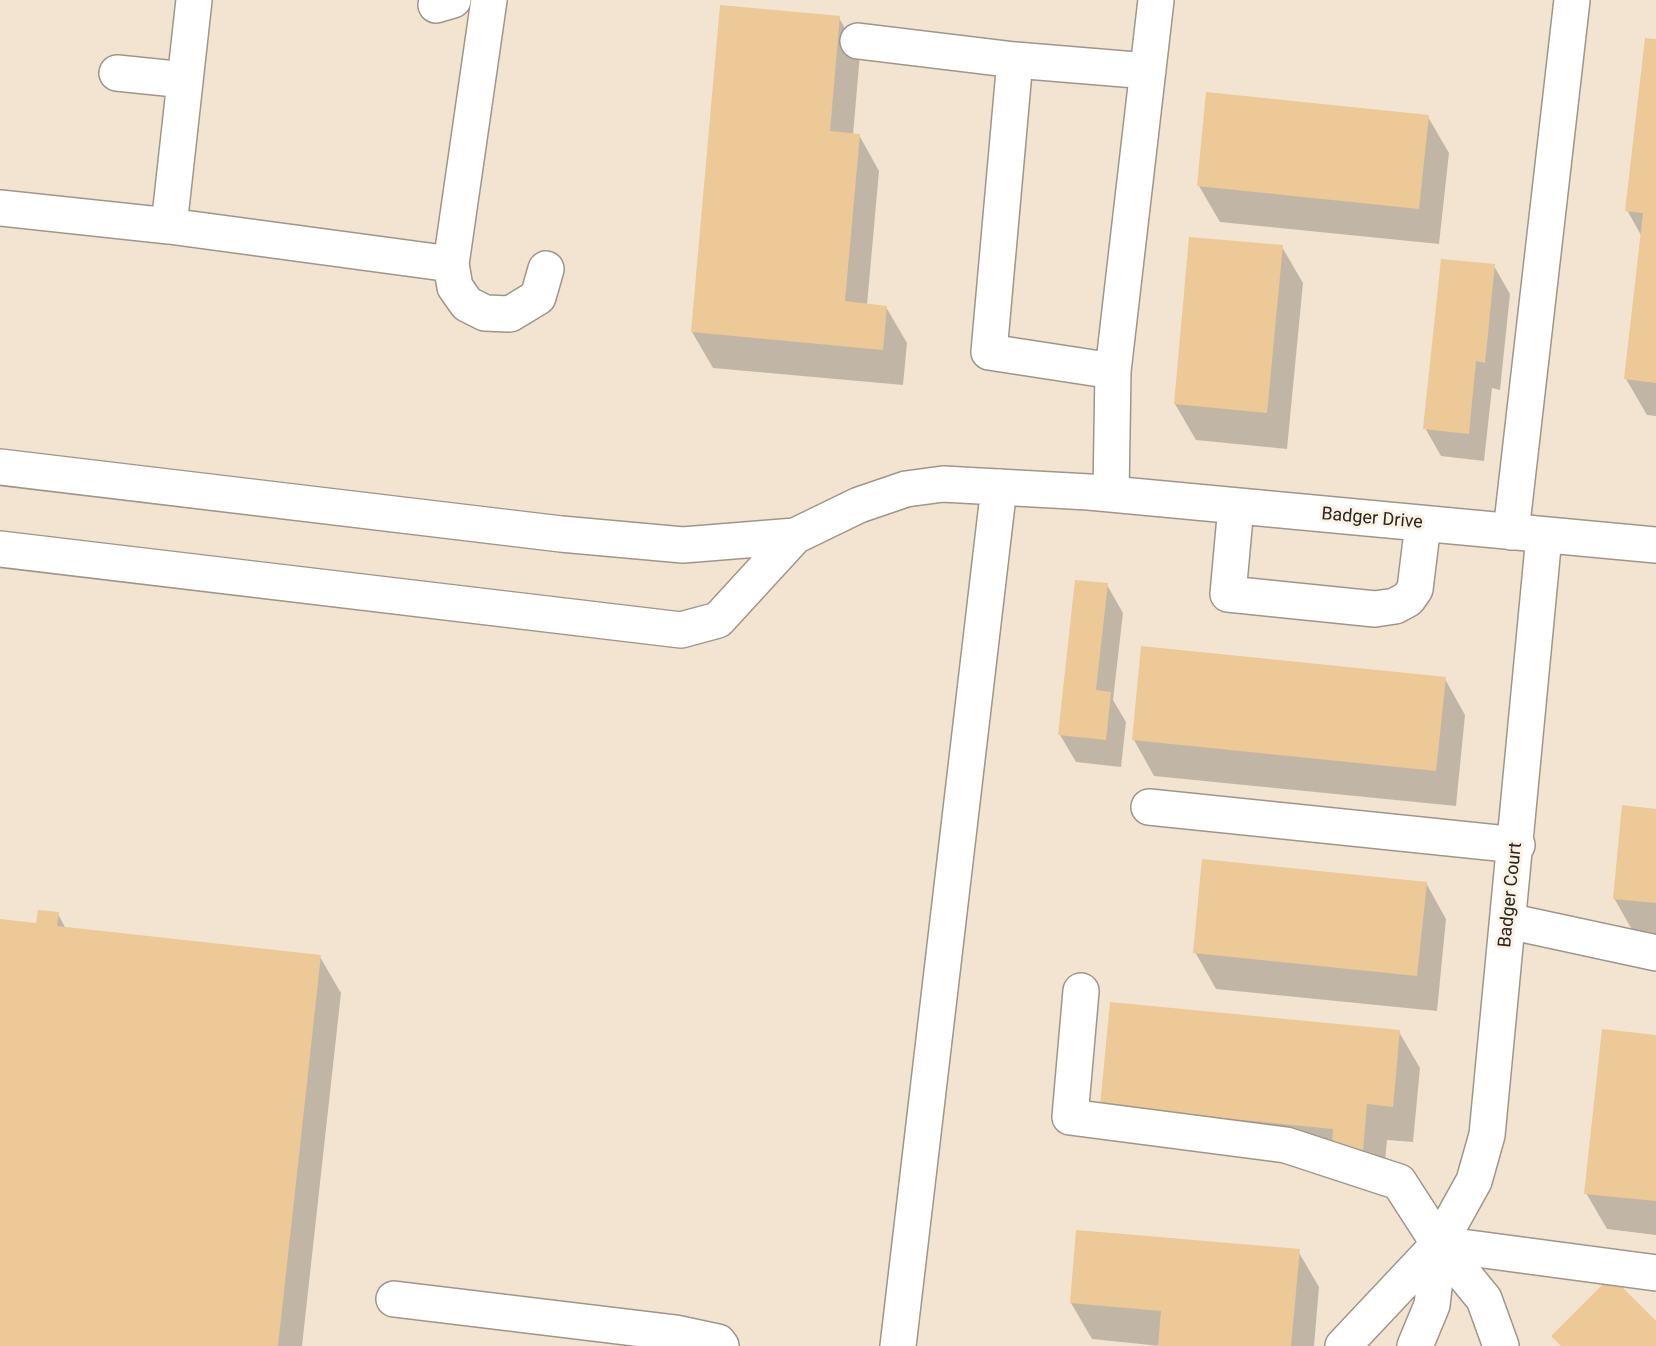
<!DOCTYPE html>
<html>
<head>
<meta charset="utf-8">
<style>
	body { margin:0 }
	canvas { display:block; background:#fcf2e4 }
</style>
</head>
<body>
<canvas width="1656" height="1346"></canvas>
<script>
const c = document.querySelector('canvas').getContext('2d');
c.lineJoin = 'round';
function paint(path, color) {
  c.fillStyle = color;
  c.fill(path, 'evenodd');
}
function poly(rows) {
  const path = new Path2D();
  for (const r of rows) {
    path.moveTo(r[0], r[1]);
    for (let i = 2; i < r.length; i += 2) path.lineTo(r[i], r[i + 1]);
  }
  return path;
}
function stroke(path, color, width, dash) {
  c.strokeStyle = color;
  c.lineWidth = width;
  c.lineCap = dash ? 'butt' : 'round';
  c.setLineDash(dash || []);
  c.stroke(path);
}
function label(font, color, halo, rows, align = 'center') {
  c.font = font + ' Roboto,sans-serif';
  c.lineWidth = 6;
  c.setLineDash([]);
  c.textBaseline = 'middle';
  c.strokeStyle = halo;
  c.fillStyle = color;
  for (const [text, x, y, turn = 0] of rows) {
    c.save();
    c.translate(x, y);
    c.rotate((+turn || 0) * Math.PI / 180);
    c.textAlign = isNaN(turn) ? turn : align;
    if (halo) c.strokeText(text, 0, 0);
    c.fillText(text, 0, 0);
    c.restore();
  }
}
paint(poly([
	[0,0,1656,0,1656,1346,0,1346]
]), '#f2e4d0');
paint(poly([
	[839,18,860,54,853,135,859,135,879,171,867,305,886,307,907,343,903,385,713,368,692,332],
	[1656,41,1656,416,1647,415,1626,379,1642,237,1627,210],
	[1428,117,1449,153,1439,244,1220,222,1199,186],
	[1282,247,1303,283,1287,449,1196,440,1175,404],
	[1494,266,1510,294,1500,390,1492,388,1484,461,1441,456,1425,428],
	[1107,585,1123,613,1113,700,1126,722,1121,767,1076,762,1060,735],
	[1445,679,1465,715,1456,806,1154,776,1134,740],
	[1656,811,1656,937,1635,935,1614,898],
	[1426,883,1446,919,1437,1011,1216,989,1195,952],
	[58,914,66,929,320,957,341,993,302,1346,0,1346,0,920,38,924],
	[1399,1032,1420,1068,1413,1142,1387,1140,1383,1186,1343,1163,1122,1142,1102,1106],
	[1656,1036,1656,1235,1607,1229,1586,1193],
	[1298,1251,1319,1287,1314,1346,1160,1346,1092,1339,1071,1303]
]), '#0003');
paint(poly([
	[720,5,840,16,830,131,860,134,845,301,887,306,883,350,691,332],
	[1645,38,1656,39,1656,383,1624,379,1643,213,1625,211],
	[1206,92,1429,115,1419,209,1197,186],
	[1189,237,1283,245,1267,413,1174,404],
	[1441,259,1495,264,1485,363,1476,361,1469,434,1423,429],
	[1075,580,1108,583,1096,690,1111,692,1106,740,1058,735],
	[1141,646,1446,677,1436,771,1132,740],
	[1622,805,1656,809,1656,903,1613,899],
	[1202,859,1427,882,1417,976,1193,953],
	[38,910,59,912,57,926,321,955,278,1346,0,1346,0,919,36,923],
	[1110,1002,1400,1030,1393,1107,1367,1104,1363,1150,1332,1147,1333,1129,1100,1106],
	[1602,1029,1656,1035,1656,1201,1584,1194],
	[1076,1230,1300,1249,1291,1346,1158,1346,1161,1311,1070,1303],
	[1611,1276,1656,1321,1656,1346,1561,1346,1551,1336]
]), '#ecc996');
const minor = poly([
	[436,5,453,0],
	[858,41,1015,60],
	[117,73,185,80],
	[0,208,169,226,451,264,489,0],
	[169,226,194,0],
	[451,264,455,287,467,304,485,313,510,314,538,297,546,269],
	[1113,371,989,352,1015,60,1148,71],
	[0,467,561,534,683,545,795,536,859,505,906,489,943,484,1089,492,1656,545],
	[1111,494,1113,371,1156,0],
	[1236,506,1228,594,1375,609,1395,606,1408,599,1415,589,1423,524],
	[1511,532,1572,0],
	[0,549,681,630,718,620,795,536],
	[1149,807,1517,845],
	[1508,921,1656,953],
	[1081,991,1070,1117,1286,1145,1399,1182,1439,1244,1484,1299,1501,1346],
	[1439,1244,1656,1273],
	[394,1299,676,1333,718,1342,721,1346],
	[898,1346,999,487],
	[1343,1346,1439,1244,1474,1181,1487,1135,1544,536],
	[1415,1346,1432,1305,1439,1244]
]);
stroke(minor, '#9f968a', 38);
stroke(minor, '#fff', 35);
label('18px', '#292520', '#fcf2e4', [
	["Badger Drive",1372,519,5],
	["Badger Court",1511,895,-84]
]);
</script>
</body>
</html>
